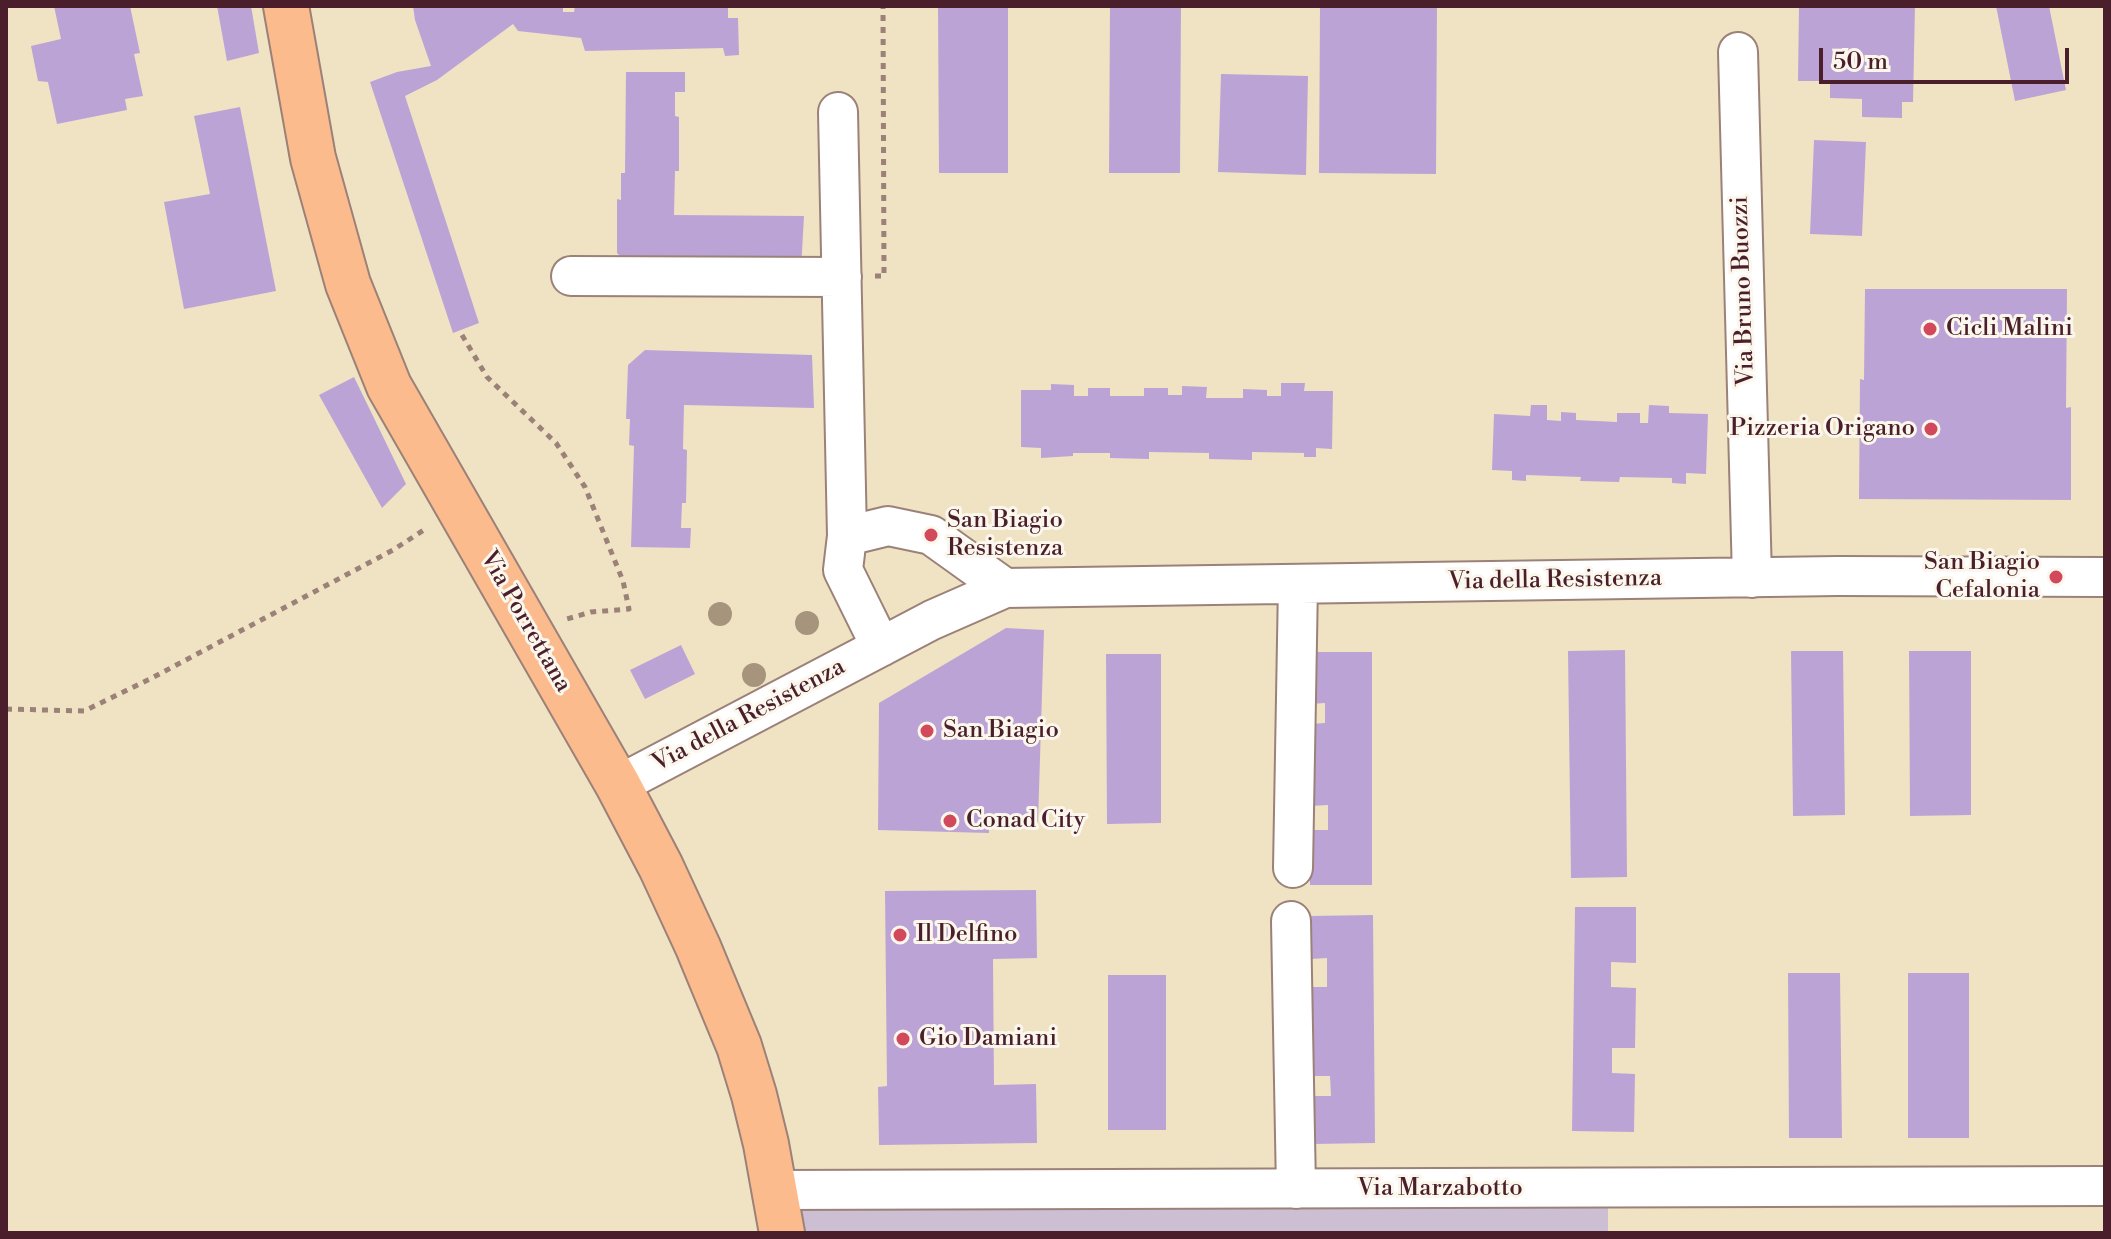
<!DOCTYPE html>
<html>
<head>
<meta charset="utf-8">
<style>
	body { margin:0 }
	#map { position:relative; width:2111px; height:1239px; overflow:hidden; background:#efe3c4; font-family:"Libre Bodoni",serif }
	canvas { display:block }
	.frame { position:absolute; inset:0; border:8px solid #4a1f2b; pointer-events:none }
	.scale { position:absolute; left:1819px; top:48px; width:250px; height:36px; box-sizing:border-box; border:4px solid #4a1f2b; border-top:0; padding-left:10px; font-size:24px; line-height:28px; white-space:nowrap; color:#4a1f2b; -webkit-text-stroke:6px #fbf7ec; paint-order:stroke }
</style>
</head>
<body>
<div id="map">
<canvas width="2111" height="1239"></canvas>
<div class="frame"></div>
<div class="scale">50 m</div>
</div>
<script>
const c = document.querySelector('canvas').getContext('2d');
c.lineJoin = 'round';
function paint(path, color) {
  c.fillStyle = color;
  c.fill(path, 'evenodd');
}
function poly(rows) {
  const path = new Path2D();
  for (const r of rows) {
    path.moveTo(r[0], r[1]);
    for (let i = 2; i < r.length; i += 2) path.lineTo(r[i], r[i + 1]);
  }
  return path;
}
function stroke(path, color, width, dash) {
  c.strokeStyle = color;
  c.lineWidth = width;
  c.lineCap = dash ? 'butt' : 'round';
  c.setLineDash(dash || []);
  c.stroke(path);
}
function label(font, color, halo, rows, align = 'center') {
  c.font = font + ' "Libre Bodoni",serif';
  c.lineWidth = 6;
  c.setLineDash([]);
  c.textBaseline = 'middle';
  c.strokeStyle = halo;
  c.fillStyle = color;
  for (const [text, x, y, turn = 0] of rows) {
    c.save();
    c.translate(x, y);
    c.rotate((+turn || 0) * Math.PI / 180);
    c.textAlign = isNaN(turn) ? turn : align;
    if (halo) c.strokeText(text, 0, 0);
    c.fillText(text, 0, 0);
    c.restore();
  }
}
paint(poly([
	[945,1183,1608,1208,1608,1233,793,1233,789,1190]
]), '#ccbed3');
paint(poly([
	[54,6,130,6,140,53,134,54,143,96,125,99,127,110,57,124,48,82,38,81,31,46,61,39],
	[217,6,251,6,259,53,227,61],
	[413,6,563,6,563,12,574,12,575,6,728,6,728,18,738,18,739,55,725,56,723,48,585,51,581,38,518,31,513,24,437,80,405,96,479,323,453,333,370,82,397,72,431,66,415,20],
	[938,6,1008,6,1008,173,939,173],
	[1110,6,1181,6,1180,173,1109,173],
	[1320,6,1437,6,1436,174,1319,173],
	[1799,6,1915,6,1913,102,1902,102,1902,118,1862,117,1862,99,1830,98,1830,81,1798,81],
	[1996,6,2049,6,2066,90,2015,101],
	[626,72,685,72,685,92,675,92,675,116,679,117,679,171,675,171,674,215,804,216,801,270,633,269,617,253,617,199,621,200,621,173,625,173],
	[1221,74,1308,76,1306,175,1218,172],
	[240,107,276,291,184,309,164,202,210,194,194,116],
	[1814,140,1866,142,1862,236,1810,234],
	[1865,289,2067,289,2066,408,2071,407,2071,500,1859,499,1860,379,1864,380],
	[645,350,812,355,814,408,684,405,683,449,687,450,686,503,682,503,681,528,691,528,690,548,631,547,634,446,629,445,630,419,626,419,628,365],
	[354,377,406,484,382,508,319,395],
	[1281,383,1305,383,1304,391,1333,391,1332,449,1316,448,1316,457,1304,457,1304,453,1252,452,1252,460,1209,459,1209,453,1149,452,1149,459,1110,458,1110,453,1073,453,1073,456,1041,458,1041,448,1021,447,1021,390,1051,390,1051,384,1074,385,1074,396,1088,396,1088,388,1110,388,1110,396,1144,396,1144,388,1168,388,1168,395,1182,395,1182,386,1207,387,1206,398,1243,398,1243,389,1267,390,1267,396,1281,396],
	[1531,405,1547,405,1547,420,1561,421,1561,412,1576,413,1576,420,1617,422,1617,413,1640,413,1640,423,1648,423,1649,405,1669,406,1669,413,1708,414,1706,474,1686,473,1686,484,1672,483,1672,478,1620,477,1619,482,1580,481,1581,477,1526,475,1526,481,1512,480,1512,471,1492,470,1494,414,1530,416],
	[1006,628,1044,630,1038,822,989,820,989,833,878,830,879,703],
	[681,645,695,674,645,699,630,670],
	[1625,650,1627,877,1571,878,1568,651],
	[1791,651,1843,651,1845,815,1793,816],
	[1909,651,1971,651,1971,815,1910,816],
	[1309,652,1372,652,1372,885,1310,885,1310,830,1328,830,1328,805,1310,806,1310,724,1325,723,1325,703,1310,704],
	[1106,654,1161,654,1161,823,1107,824],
	[1036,890,1037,958,993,959,994,1085,1036,1084,1037,1143,879,1145,878,1087,887,1086,885,891],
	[1575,907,1636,907,1636,963,1611,962,1611,987,1636,988,1635,1048,1612,1048,1612,1073,1635,1074,1634,1132,1572,1131],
	[1373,915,1375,1143,1312,1144,1312,1096,1331,1096,1330,1076,1313,1076,1312,987,1327,987,1327,958,1311,959,1311,916],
	[1788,973,1840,973,1842,1138,1789,1138],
	[1908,973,1969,973,1969,1138,1908,1138],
	[1108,975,1166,975,1166,1130,1108,1130]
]), '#bca3d5');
const minor = poly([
	[1738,52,1752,578],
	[838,112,847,536],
	[571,276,842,277],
	[881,647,843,570,847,536,888,526,931,535,1005,588],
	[618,785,932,620,1005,588,1838,576,2105,577],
	[1293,868,1298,584],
	[1291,921,1296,1189],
	[775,1190,2105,1186]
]);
const major = poly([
	[286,6,313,158,348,284,389,386,618,785,661,867,698,947,739,1046,754,1095,766,1144,782,1233]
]);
stroke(minor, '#9c8178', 42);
stroke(major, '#9c8178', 48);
stroke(poly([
	[875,276,884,276,883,6],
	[462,335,487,377,556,443,585,487,623,581,629,609,591,612,567,619],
	[6,709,84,711,150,679,393,550,427,528]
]), '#9c8178', 5, [6, 6]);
stroke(minor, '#fff', 38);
stroke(major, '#fbbb8d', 44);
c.fillStyle = '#a6957c';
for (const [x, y] of [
	[720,614],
	[807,623],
	[754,675]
]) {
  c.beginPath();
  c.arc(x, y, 12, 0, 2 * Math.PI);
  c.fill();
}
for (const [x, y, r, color] of [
	[1930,329,8,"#d1495b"],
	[1931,429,8,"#d1495b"],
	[931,535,8,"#d1495b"],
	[2056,577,8,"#d1495b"],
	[927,731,8,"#d1495b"],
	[950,821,8,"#d1495b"],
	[900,935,8,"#d1495b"],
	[903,1039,8,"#d1495b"]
]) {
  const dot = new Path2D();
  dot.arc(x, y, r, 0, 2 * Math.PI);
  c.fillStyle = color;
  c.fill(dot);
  stroke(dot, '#fbf7ec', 3);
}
label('24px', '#4a1f2b', '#fbf7ec', [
	["Via Bruno Buozzi",1744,291,-92],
	["Via della Resistenza",1555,581,-1],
	["Via Porrettana",525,622,60],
	["Via della Resistenza",749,716,-28],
	["Via Marzabotto",1440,1189]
]);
label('24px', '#4a1f2b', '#fbf7ec', [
	["Cicli Malini",1946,329],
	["Pizzeria Origano",1915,429,"right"],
	["San Biagio",947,521],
	["Resistenza",947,549],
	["San Biagio",2040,563,"right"],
	["Cefalonia",2040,591,"right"],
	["San Biagio",943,731],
	["Conad City",966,821],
	["Il Delfino",916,935],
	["Gio Damiani",919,1039]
], 'left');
</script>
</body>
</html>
